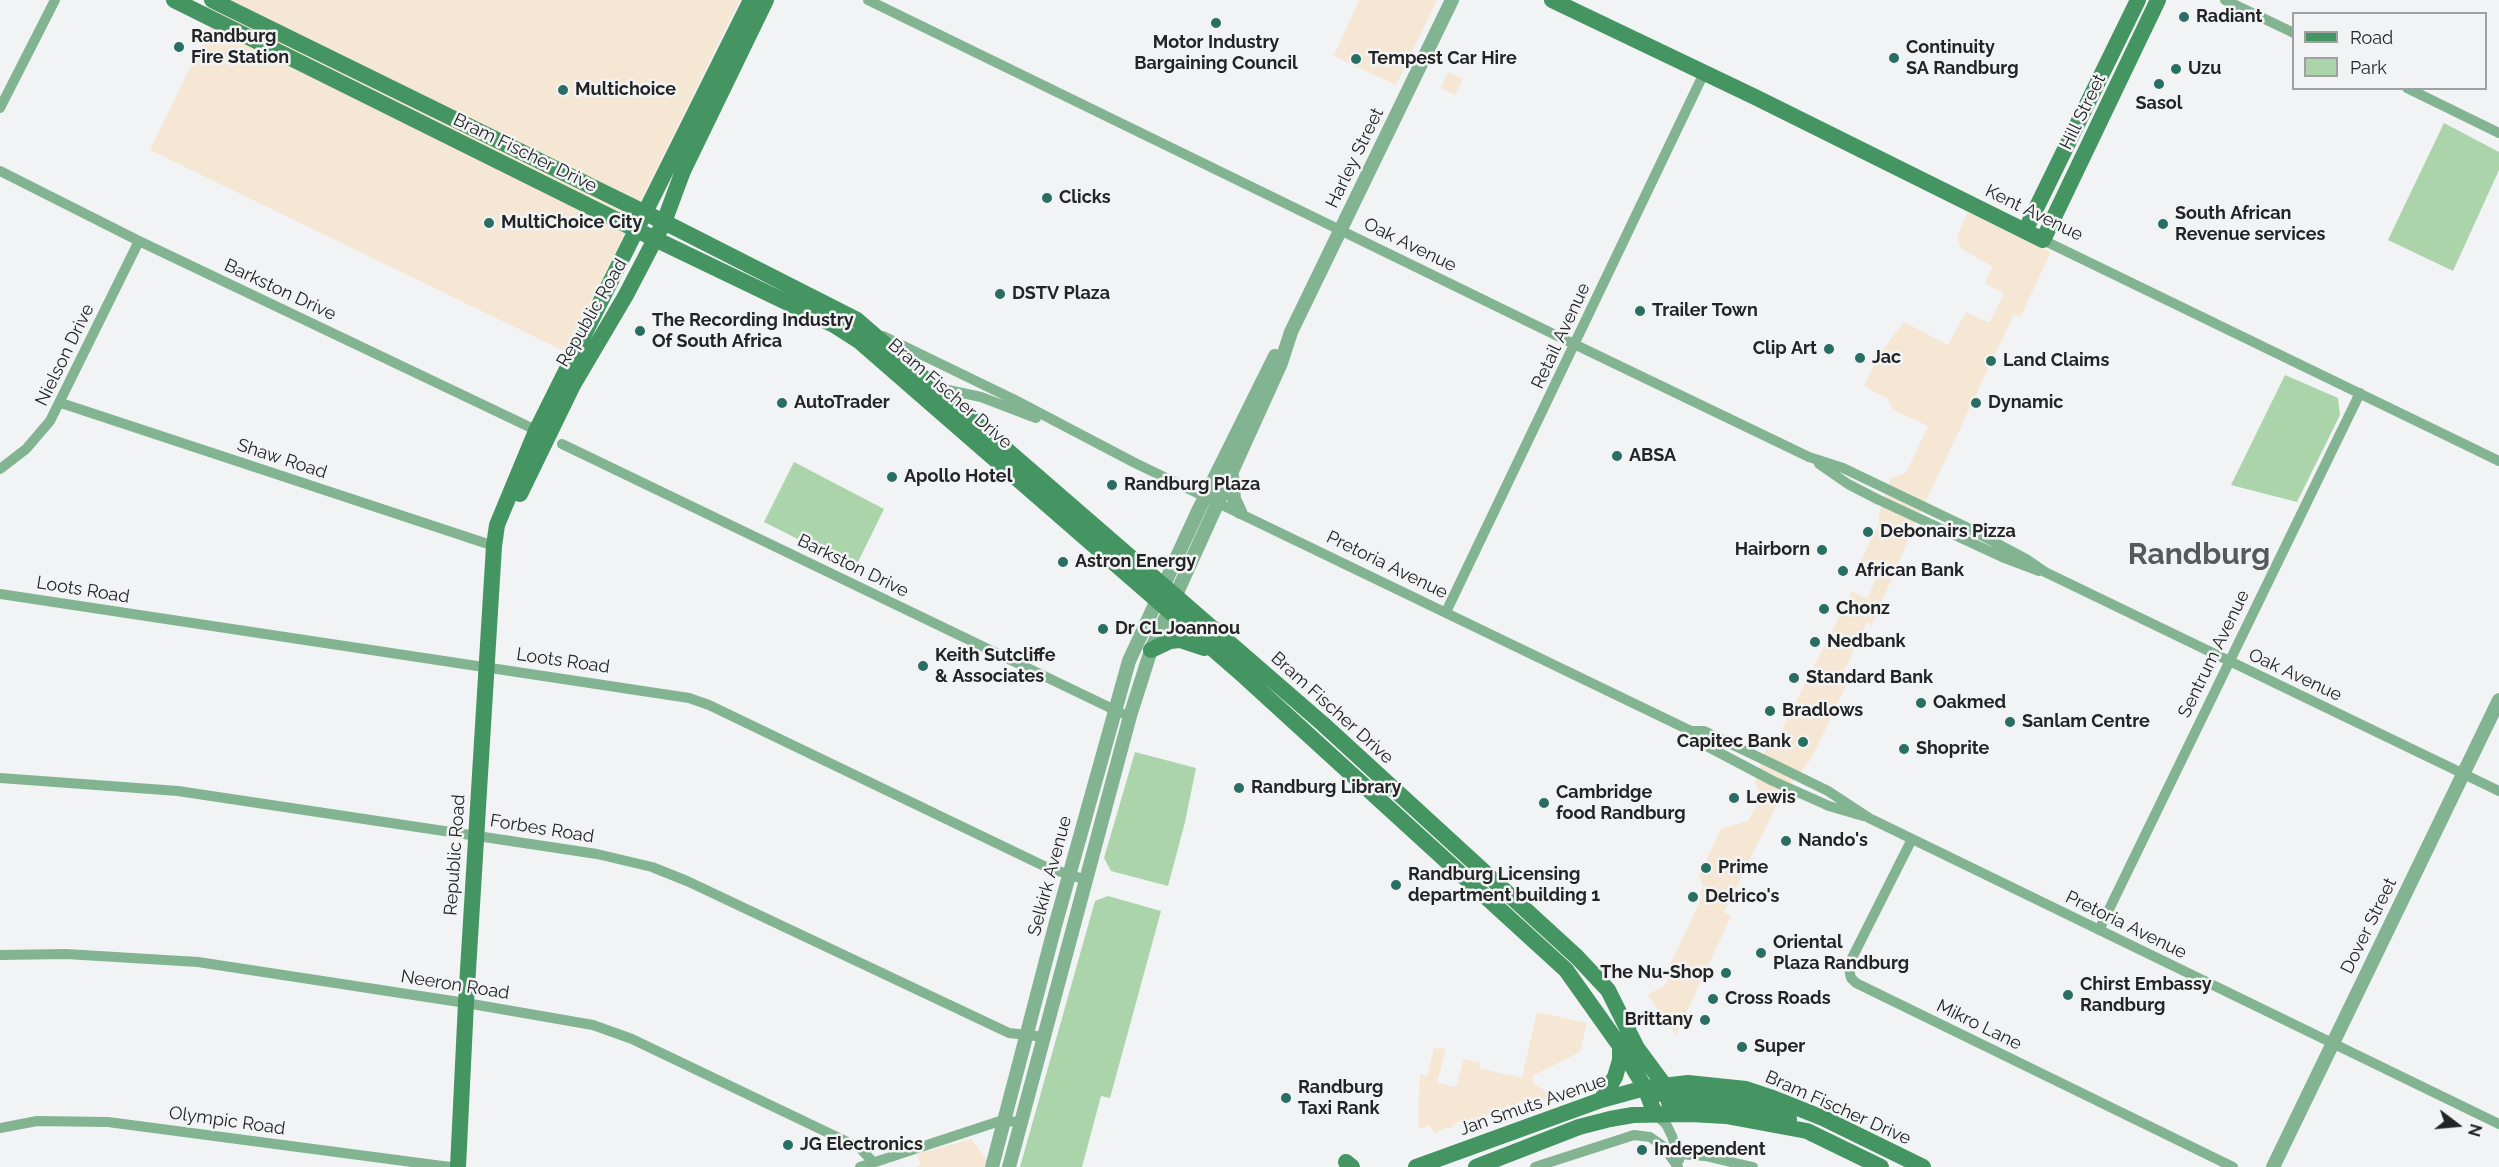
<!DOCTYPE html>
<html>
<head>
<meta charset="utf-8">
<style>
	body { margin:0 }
	#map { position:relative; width:2499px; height:1167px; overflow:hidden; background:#f1f3f5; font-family:Raleway,sans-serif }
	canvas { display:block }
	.legend { position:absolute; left:2292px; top:12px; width:195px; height:78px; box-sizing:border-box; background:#f1f3f5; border:2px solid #9fa0a2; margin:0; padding:8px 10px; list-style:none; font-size:18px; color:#242425 }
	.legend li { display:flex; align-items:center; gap:12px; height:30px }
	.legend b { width:30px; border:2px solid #9fa0a2 }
	.north { position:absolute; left:2427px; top:1095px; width:60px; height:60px; -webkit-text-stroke:4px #f1f3f5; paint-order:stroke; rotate:106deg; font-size:16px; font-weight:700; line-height:24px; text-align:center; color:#242425 }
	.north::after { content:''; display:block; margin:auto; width:21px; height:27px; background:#242425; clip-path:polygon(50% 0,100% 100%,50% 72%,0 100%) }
</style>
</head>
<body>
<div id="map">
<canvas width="2499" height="1167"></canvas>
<ul class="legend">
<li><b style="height:8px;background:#449561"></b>Road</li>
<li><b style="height:16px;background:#acd4ab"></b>Park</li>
</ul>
<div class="north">N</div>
</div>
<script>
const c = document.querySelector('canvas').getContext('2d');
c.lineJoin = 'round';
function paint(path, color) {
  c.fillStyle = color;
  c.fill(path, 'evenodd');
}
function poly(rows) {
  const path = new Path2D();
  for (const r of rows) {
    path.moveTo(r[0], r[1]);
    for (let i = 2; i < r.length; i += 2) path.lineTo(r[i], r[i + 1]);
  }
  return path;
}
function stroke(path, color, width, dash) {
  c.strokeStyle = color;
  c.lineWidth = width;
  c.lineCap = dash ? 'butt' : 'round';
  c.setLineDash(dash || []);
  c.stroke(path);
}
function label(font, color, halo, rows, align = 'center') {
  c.font = font + ' Raleway,sans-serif';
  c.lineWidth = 5;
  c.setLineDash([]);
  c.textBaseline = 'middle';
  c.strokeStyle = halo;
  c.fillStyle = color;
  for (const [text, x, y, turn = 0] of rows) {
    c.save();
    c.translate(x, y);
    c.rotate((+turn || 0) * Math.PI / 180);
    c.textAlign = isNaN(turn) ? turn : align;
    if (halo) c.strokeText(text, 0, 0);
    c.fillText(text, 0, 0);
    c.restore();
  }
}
paint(poly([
	[223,0,740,0,566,352,150,150],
	[1359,0,1437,0,1396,85,1334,56],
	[1448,72,1463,79,1455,95,1441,88],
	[1968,212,2051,252,2020,317,2014,314,1915,524,1872,625,1867,622,1840,679,1847,684,1811,759,1781,796,1724,912,1731,916,1676,1035,1647,994,1662,988,1669,979,1668,969,1702,897,1699,895,1703,887,1699,875,1721,829,1748,821,1760,798,1755,782,1766,747,1778,737,1852,591,1867,599,1879,572,1861,561,1878,525,1880,511,1891,478,1906,473,1928,426,1893,410,1888,399,1864,386,1881,352,1904,322,1948,345,1966,312,1989,323,2004,294,1985,283,1993,267,1962,249,1957,237],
	[1537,1012,1587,1023,1580,1052,1532,1076,1535,1085,1553,1095,1537,1103,1533,1097,1524,1104,1522,1100,1511,1108,1508,1104,1499,1112,1496,1108,1486,1116,1483,1113,1475,1120,1472,1117,1463,1123,1460,1120,1449,1129,1447,1127,1435,1134,1429,1125,1424,1128,1418,1127,1420,1074,1427,1076,1434,1048,1446,1049,1437,1083,1456,1087,1464,1059,1480,1063,1479,1068,1522,1078],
	[971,1139,987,1160,984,1167,916,1167,920,1165,917,1154]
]), '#f5e7d3');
paint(poly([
	[2444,123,2499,152,2499,170,2453,271,2388,240],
	[2285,375,2338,398,2340,415,2297,502,2231,485],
	[794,462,884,509,855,568,764,522],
	[1135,752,1196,768,1185,822,1168,886,1111,871,1104,858],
	[1108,896,1161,911,1110,1098,1101,1096,1082,1167,1020,1167,1095,901]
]), '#acd4ab');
stroke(poly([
	[868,0,1576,345,1809,457,1843,468,1964,526,2026,559,2045,572,2499,791],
	[2225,0,2294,33],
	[2407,88,2499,133],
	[0,108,55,0],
	[0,171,139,241,540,432],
	[2043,240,2499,461],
	[883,336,1015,400,1135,463,1691,731,1704,731,1779,767,1828,791,1869,818,2499,1124],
	[939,388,981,397,1036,418],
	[61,403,494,546],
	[562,444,1121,713],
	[1819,464,1848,484,1877,499,2002,557,2039,571],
	[0,469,26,449,50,421,139,241],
	[0,594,689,698,709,705,1046,867,1086,880],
	[1446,612,1704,73],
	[1691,731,1697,741,1773,781,1829,806,1863,816],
	[0,778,178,791,597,854,652,867,687,881,1009,1033,1045,1037],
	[1912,839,1850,962,1849,969,1851,978,1856,983,2233,1167],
	[2099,930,2360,393],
	[0,955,66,954,198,962,466,1003,593,1025,632,1039,860,1148,873,1162],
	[1655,1114,1666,1124,1672,1136,1679,1160],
	[0,1128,37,1121,108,1122,450,1167],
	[1679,1154,1705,1156,1753,1167],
	[860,1167,1003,1120,1021,1123],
	[1535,1167,1634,1135,1650,1137,1663,1146,1678,1167]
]), '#82b491', 10);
stroke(poly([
	[1232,476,1234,499,1240,512],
	[992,1167,1055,926,1129,661,1199,509,1275,356],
	[1009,1167,1130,716,1151,650,1281,363,1291,332,1452,0],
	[2273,1167,2499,700]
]), '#82b491', 14);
stroke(poly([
	[174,0,655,239,834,325,859,341,1245,677,1566,970,1620,1046,1645,1088,1655,1114],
	[212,0,676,228,857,320,1323,724,1577,957,1608,990,1637,1048,1665,1086,1672,1114],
	[1552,0,1755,97,2043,240,2158,0],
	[2025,231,2138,0],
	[520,494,573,385,626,295,664,222,683,171,766,0],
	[1151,650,1170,641,1180,640,1204,648],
	[1659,1093,1675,1098,1720,1100,1765,1109,1789,1119],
	[1601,1100,1615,1077,1620,1060,1620,1046],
	[1346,1162,1352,1167],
	[458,1167,466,1003,494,546,497,525,536,431,751,0],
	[1416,1167,1601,1100,1645,1088,1688,1083,1746,1089,1770,1097,1823,1118,1923,1167],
	[1476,1167,1579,1127,1610,1119,1633,1115,1690,1114,1726,1116,1807,1131,1881,1167]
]), '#449561', 16);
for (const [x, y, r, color] of [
	[2184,17,6,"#286e62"],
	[1216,23,6,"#286e62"],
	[179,47,6,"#286e62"],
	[1894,58,6,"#286e62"],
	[1356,59,6,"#286e62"],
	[2176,69,6,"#286e62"],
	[2159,84,6,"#286e62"],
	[563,90,6,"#286e62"],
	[1047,198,6,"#286e62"],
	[489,223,6,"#286e62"],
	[2163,224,6,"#286e62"],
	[1000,294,6,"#286e62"],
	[1640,311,6,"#286e62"],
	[640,331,6,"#286e62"],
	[1829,349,6,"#286e62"],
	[1860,358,6,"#286e62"],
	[1991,361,6,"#286e62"],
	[782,403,6,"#286e62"],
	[1976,403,6,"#286e62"],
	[1617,456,6,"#286e62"],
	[892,477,6,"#286e62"],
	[1112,485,6,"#286e62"],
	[1868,532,6,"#286e62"],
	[1822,550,6,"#286e62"],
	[1063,562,6,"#286e62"],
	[1843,571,6,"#286e62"],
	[1824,609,6,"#286e62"],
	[1103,629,6,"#286e62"],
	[1815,642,6,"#286e62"],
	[923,666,6,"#286e62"],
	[1794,678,6,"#286e62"],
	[1921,703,6,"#286e62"],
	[1770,711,6,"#286e62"],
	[2010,722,6,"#286e62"],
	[1803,742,6,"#286e62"],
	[1904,749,6,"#286e62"],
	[1239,788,6,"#286e62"],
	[1734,798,6,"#286e62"],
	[1544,803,6,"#286e62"],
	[1786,841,6,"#286e62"],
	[1706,868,6,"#286e62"],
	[1396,885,6,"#286e62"],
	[1693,897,6,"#286e62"],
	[1761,953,6,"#286e62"],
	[1726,973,6,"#286e62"],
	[2068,995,6,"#286e62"],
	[1713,999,6,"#286e62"],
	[1705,1020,6,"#286e62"],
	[1742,1047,6,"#286e62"],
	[1286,1098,6,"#286e62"],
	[788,1145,6,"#286e62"],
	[1642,1150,6,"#286e62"]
]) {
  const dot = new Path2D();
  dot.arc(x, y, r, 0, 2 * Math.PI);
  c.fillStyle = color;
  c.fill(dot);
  stroke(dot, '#f1f3f5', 2);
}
label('bold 18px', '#242425', '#f1f3f5', [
	["Radiant",2196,17],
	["Randburg",191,37],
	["Fire Station",191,58],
	["Motor Industry",1216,43,"center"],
	["Bargaining Council",1216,64,"center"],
	["Continuity",1906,48],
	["SA Randburg",1906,69],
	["Tempest Car Hire",1368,59],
	["Uzu",2188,69],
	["Multichoice",575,90],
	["Sasol",2159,104,"center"],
	["Clicks",1059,198],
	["South African",2175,214],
	["Revenue services",2175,235],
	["MultiChoice City",501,223],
	["DSTV Plaza",1012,294],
	["Trailer Town",1652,311],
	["The Recording Industry",652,321],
	["Of South Africa",652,342],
	["Clip Art",1817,349,"right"],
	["Jac",1872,358],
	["Land Claims",2003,361],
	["AutoTrader",794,403],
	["Dynamic",1988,403],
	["ABSA",1629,456],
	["Apollo Hotel",904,477],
	["Randburg Plaza",1124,485],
	["Debonairs Pizza",1880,532],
	["Hairborn",1810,550,"right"],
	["Astron Energy",1075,562],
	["African Bank",1855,571],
	["Chonz",1836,609],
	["Dr CL Joannou",1115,629],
	["Nedbank",1827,642],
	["Keith Sutcliffe",935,656],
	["& Associates",935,677],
	["Standard Bank",1806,678],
	["Oakmed",1933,703],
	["Bradlows",1782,711],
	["Sanlam Centre",2022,722],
	["Capitec Bank",1791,742,"right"],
	["Shoprite",1916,749],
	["Randburg Library",1251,788],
	["Cambridge",1556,793],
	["food Randburg",1556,814],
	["Lewis",1746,798],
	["Nando's",1798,841],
	["Prime",1718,868],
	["Randburg Licensing",1408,875],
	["department building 1",1408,896],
	["Delrico's",1705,897],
	["Oriental",1773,943],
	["Plaza Randburg",1773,964],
	["The Nu-Shop",1714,973,"right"],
	["Chirst Embassy",2080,985],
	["Randburg",2080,1006],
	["Cross Roads",1725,999],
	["Brittany",1693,1020,"right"],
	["Super",1754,1047],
	["Randburg",1298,1088],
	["Taxi Rank",1298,1109],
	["JG Electronics",800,1145],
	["Independent",1654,1150]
], 'left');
label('18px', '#242425', '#f1f3f5', [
	["Hill Street",2083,112,-64],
	["Bram Fischer Drive",525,153,26],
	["Harley Street",1355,158,-64],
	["Kent Avenue",2034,213,26],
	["Oak Avenue",1410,245,26],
	["Barkston Drive",280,290,25],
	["Republic Road",592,313,-60],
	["Retail Avenue",1561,336,-65],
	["Nielson Drive",65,355,-64],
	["Bram Fischer Drive",950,394,41],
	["Shaw Road",282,459,18],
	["Pretoria Avenue",1387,565,26],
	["Barkston Drive",853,566,26],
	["Loots Road",83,590,9],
	["Sentrum Avenue",2214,654,-64],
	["Loots Road",563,661,8],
	["Oak Avenue",2295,675,25],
	["Bram Fischer Drive",1332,708,42],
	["Forbes Road",542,829,9],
	["Republic Road",455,855,-86],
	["Selkirk Avenue",1050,876,-75],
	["Pretoria Avenue",2126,925,26],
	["Dover Street",2369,926,-64],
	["Neeron Road",455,985,9],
	["Mikro Lane",1979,1025,26],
	["Jan Smuts Avenue",1533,1105,-19],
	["Bram Fischer Drive",1838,1108,24],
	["Olympic Road",227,1121,8]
]);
label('bold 30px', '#565859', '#f1f3f5', [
	["Randburg",2199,555]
]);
</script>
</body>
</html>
